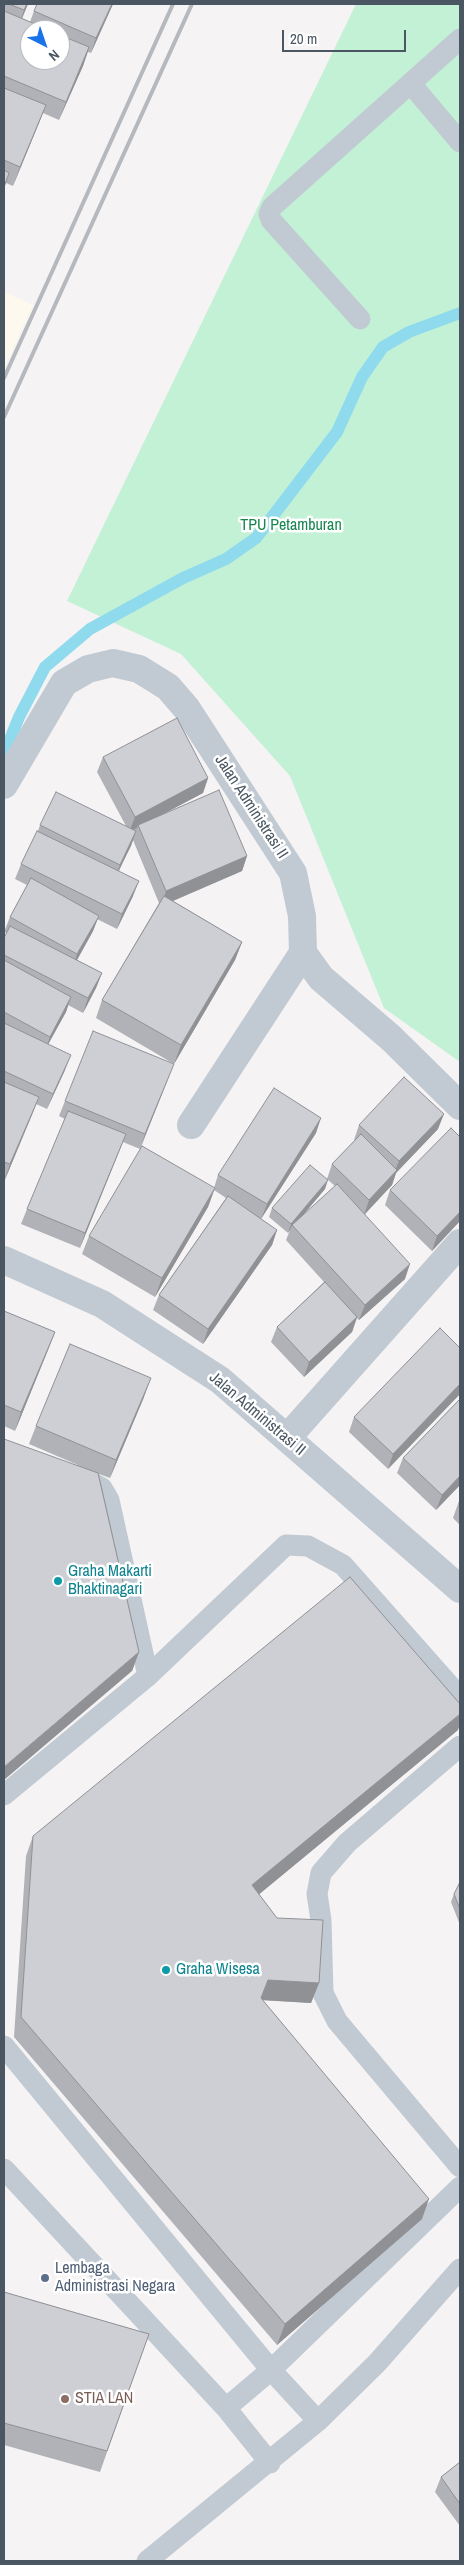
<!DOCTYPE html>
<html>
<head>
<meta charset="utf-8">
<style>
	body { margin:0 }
	#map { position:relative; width:464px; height:2565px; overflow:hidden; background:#f5f3f3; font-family:"Archivo Narrow",sans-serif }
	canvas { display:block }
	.frame { position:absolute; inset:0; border:5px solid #4a5661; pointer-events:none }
	.north { position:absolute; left:20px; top:20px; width:50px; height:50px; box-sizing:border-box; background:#fff; border:1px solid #b7bbc0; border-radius:50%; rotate:139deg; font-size:14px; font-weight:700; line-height:20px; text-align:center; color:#4a5661 }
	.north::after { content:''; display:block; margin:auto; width:18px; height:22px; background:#1a73e8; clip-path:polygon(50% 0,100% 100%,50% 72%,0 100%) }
	.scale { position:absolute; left:282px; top:30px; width:124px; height:22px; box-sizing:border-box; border:2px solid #4a5661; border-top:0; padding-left:6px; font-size:15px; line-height:18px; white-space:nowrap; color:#4a5661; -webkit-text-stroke:4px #fff; paint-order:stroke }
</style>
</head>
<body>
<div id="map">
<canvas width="464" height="2565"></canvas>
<div class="frame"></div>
<div class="north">N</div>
<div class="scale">20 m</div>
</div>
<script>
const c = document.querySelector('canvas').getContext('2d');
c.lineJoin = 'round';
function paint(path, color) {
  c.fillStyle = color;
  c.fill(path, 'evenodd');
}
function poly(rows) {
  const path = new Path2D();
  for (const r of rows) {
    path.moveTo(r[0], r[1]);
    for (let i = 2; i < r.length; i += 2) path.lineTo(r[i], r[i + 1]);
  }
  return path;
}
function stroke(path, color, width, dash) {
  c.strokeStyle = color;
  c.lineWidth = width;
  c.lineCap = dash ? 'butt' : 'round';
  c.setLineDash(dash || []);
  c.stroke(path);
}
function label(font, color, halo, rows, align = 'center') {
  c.font = font + ' "Archivo Narrow",sans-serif';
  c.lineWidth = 5;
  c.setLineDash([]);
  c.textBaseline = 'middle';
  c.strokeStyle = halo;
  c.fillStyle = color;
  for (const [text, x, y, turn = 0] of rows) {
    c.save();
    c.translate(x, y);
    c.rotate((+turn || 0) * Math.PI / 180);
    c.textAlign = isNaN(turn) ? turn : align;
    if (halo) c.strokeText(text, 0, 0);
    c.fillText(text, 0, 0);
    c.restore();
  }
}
paint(poly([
	[4,292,33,305,4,368]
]), '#fdf9ef');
paint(poly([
	[356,4,460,4,460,1062,384,1008,290,776,181,654,67,601]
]), '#c3f1d5');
stroke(poly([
	[5,752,19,717,45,667,90,629,183,578,226,559,256,538,337,432,362,377,383,347,409,332,460,313]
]), '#90daee', 12);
stroke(poly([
	[411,84,460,142],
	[360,319,271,220,269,214,272,207,460,39],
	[78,1475,102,1488,109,1500,148,1676],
	[460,1746,347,1843,321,1873,317,1894,321,1920,323,1993,337,2021,460,2167],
	[4,1795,148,1676,286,1545,308,1546,343,1565,460,1697],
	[4,2046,271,2370,318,2421],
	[4,2169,226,2408,270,2463],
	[226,2408,271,2370,460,2187],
	[147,2561,318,2421,377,2363,460,2269]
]), '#c1cad2', 21);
stroke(poly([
	[4,785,64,683,88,669,113,663,139,669,168,687,187,709,293,873,302,916,303,953,321,978,391,1038,460,1106],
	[191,1125,303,953],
	[4,1260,102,1304,220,1380,460,1589],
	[287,1438,460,1243]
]), '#c1cad2', 28);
stroke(poly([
	[4,378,173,4],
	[4,417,192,4]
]), '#b5b8bd', 4);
paint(poly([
	[4,4,28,4,22,18,30,22,34,11,113,4,91,53,88,52,83,66,59,120,43,113,13,186,6,183,4,188],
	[30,30,60,30,60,60],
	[103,757,208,778,203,793,163,814,247,856,242,871,173,901,242,942,235,960,174,1064,96,1018,102,1000,159,903,133,840,119,871,133,896,117,929,97,919,93,931,77,960,102,973,96,988,83,1013,68,1005,66,1012,48,1044,65,1070,47,1109,36,1104,4,1182,4,938,7,933,4,932,10,917,27,885,15,879,21,864,38,831,40,825,126,826,97,772],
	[168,1079,140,1149,123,1142,80,1248,21,1224,27,1209,65,1119,59,1116,65,1101],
	[359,1125,438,1129,396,1173,392,1185,365,1214,405,1279,359,1320,357,1318,352,1332,304,1377,271,1342,277,1327,324,1282,286,1240,290,1230,288,1233,269,1217,272,1208,325,1189,303,1215,335,1186,327,1179,332,1164,355,1140,354,1140],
	[316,1133,261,1219,277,1230,272,1245,203,1344,153,1310,159,1295,226,1198,214,1190,208,1207,155,1297,82,1254,89,1236,214,1188,218,1175],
	[390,1190,460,1221,432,1251,385,1205],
	[4,1311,55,1332,48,1350,15,1431,4,1426],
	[460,1348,460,1394,388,1469,349,1432,354,1417],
	[144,1397,110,1478,99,1474,139,1652,132,1671,85,1468,29,1444,36,1426],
	[460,1399,460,1485,436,1510,397,1473,403,1458],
	[460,1498,460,1525,453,1518],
	[458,1730,259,1894,319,1983,311,2003,263,2000,422,2219,277,2345,14,2037,26,1856,33,1836],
	[460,1882,460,1925,451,1902,454,1894],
	[4,2292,149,2334,100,2472,4,2445],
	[460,2462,460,2526,435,2492,441,2477]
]), '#b0b2b7');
paint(poly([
	[27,4,28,4,18,28,24,10],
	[112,4,113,4,91,53,96,38],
	[89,47,83,66,59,120,66,102],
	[46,105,39,123,13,186,20,167],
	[208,778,203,793,139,827,138,825,137,828,129,832,135,817],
	[136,831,131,846,114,880,120,865],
	[247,856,242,871,161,906,166,891],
	[139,881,133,896,117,929,122,914],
	[99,916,93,931,72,969,77,954],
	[242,942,235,960,174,1064,181,1045],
	[102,973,96,988,83,1013,88,998],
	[71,997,66,1012,44,1052,50,1037],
	[71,1055,65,1070,47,1109,53,1094],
	[174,1064,140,1149,145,1134],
	[39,1097,32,1115,4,1182,10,1164],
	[444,1114,438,1129,396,1173,392,1185,364,1215,369,1200,394,1173,399,1161],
	[321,1118,316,1133,261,1219,267,1204],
	[126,1134,120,1149,80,1248,85,1233],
	[328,1180,325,1189,293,1227,292,1225,290,1230,288,1233,291,1224],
	[215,1188,208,1207,155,1297,162,1278],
	[460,1212,460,1221,432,1251,437,1236],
	[277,1230,272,1245,203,1344,208,1329],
	[410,1264,405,1279,359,1320,365,1305],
	[357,1317,352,1332,304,1377,309,1362],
	[55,1332,48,1350,15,1431,21,1412],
	[151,1378,144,1397,110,1478,116,1460],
	[460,1384,460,1394,388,1469,393,1454],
	[460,1476,460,1485,436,1510,442,1495],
	[139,1652,132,1671,4,1780,4,1767],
	[460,1714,460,1724,458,1730,245,1906,252,1885],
	[268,1980,319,1983,311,2003,260,2000],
	[429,2199,422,2219,277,2345,285,2324]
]), '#909195');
const building = poly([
	[9,4,27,4,24,10,9,4],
	[37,4,112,4,96,38,34,11,37,4],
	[4,11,49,30,30,30,30,60,60,60,60,35,89,47,66,102,4,76,4,11],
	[4,88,46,105,20,167,4,160,4,88],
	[4,170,9,173,4,187,4,170],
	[177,718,208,778,135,817,103,757,177,718],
	[219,790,247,856,166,891,138,825,219,790],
	[56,792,136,831,120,865,40,825,56,792],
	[37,831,139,881,122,914,21,864,37,831],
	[31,878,99,916,77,954,10,917,31,878],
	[164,896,242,942,181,1045,102,1000,164,896],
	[10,926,102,973,88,998,4,955,4,938,10,926],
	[4,960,71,997,50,1037,4,1012,4,960],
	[4,1023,71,1055,53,1094,4,1071,4,1023],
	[93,1031,174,1064,145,1134,65,1101,93,1031],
	[404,1077,444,1114,399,1161,359,1125,404,1077],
	[4,1082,39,1097,10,1164,4,1162,4,1082],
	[274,1088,321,1118,267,1204,218,1175,274,1088],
	[68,1111,126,1134,85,1233,27,1209,68,1111],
	[451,1128,460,1137,460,1212,437,1236,390,1190,451,1128],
	[361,1134,397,1170,369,1200,332,1164,361,1134],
	[142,1146,215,1188,162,1278,89,1236,142,1146],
	[310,1165,328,1180,291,1224,272,1208,310,1165],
	[337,1184,410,1264,365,1305,292,1225,337,1184],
	[228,1196,277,1230,208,1329,159,1295,228,1196],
	[325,1282,357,1317,309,1362,277,1327,325,1282],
	[4,1311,55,1332,21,1412,4,1405,4,1311],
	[440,1328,460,1348,460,1384,393,1454,354,1417,440,1328],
	[70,1344,151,1378,116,1460,36,1426,70,1344],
	[460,1399,460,1476,442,1495,403,1458,460,1399],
	[4,1439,98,1473,139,1652,4,1767,4,1439],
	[350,1577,460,1704,460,1714,252,1885,277,1918,323,1920,319,1983,268,1980,261,1998,429,2199,285,2324,21,2017,33,1836,350,1577],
	[460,1882,460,1909,454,1894,460,1882],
	[4,2292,149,2334,107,2451,4,2423,4,2292],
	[460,2462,460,2504,441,2477,460,2462]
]);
paint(building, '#cdcfd5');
stroke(building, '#909195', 1);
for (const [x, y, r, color] of [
	[58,1581,5,"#0f9aa8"],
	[166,1970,5,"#0f9aa8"],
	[45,2278,5,"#5c6f8a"],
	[65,2399,5,"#8d6e63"]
]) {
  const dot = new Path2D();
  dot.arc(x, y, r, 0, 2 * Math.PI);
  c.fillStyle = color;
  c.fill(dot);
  stroke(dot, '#fff', 2);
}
label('16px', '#17864f', '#fff', [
	["TPU Petamburan",291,526]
]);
label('16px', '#4a5661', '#fff', [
	["Jalan Administrasi II",251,807,57],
	["Jalan Administrasi II",257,1414,40]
]);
label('16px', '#0d838f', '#fff', [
	["Graha Makarti",68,1572],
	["Bhaktinagari",68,1590],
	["Graha Wisesa",176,1970]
], 'left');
label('16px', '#4e5e75', '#fff', [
	["Lembaga",55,2269],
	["Administrasi Negara",55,2287]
], 'left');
label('16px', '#785e54', '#fff', [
	["STIA LAN",75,2399]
], 'left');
</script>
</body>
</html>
